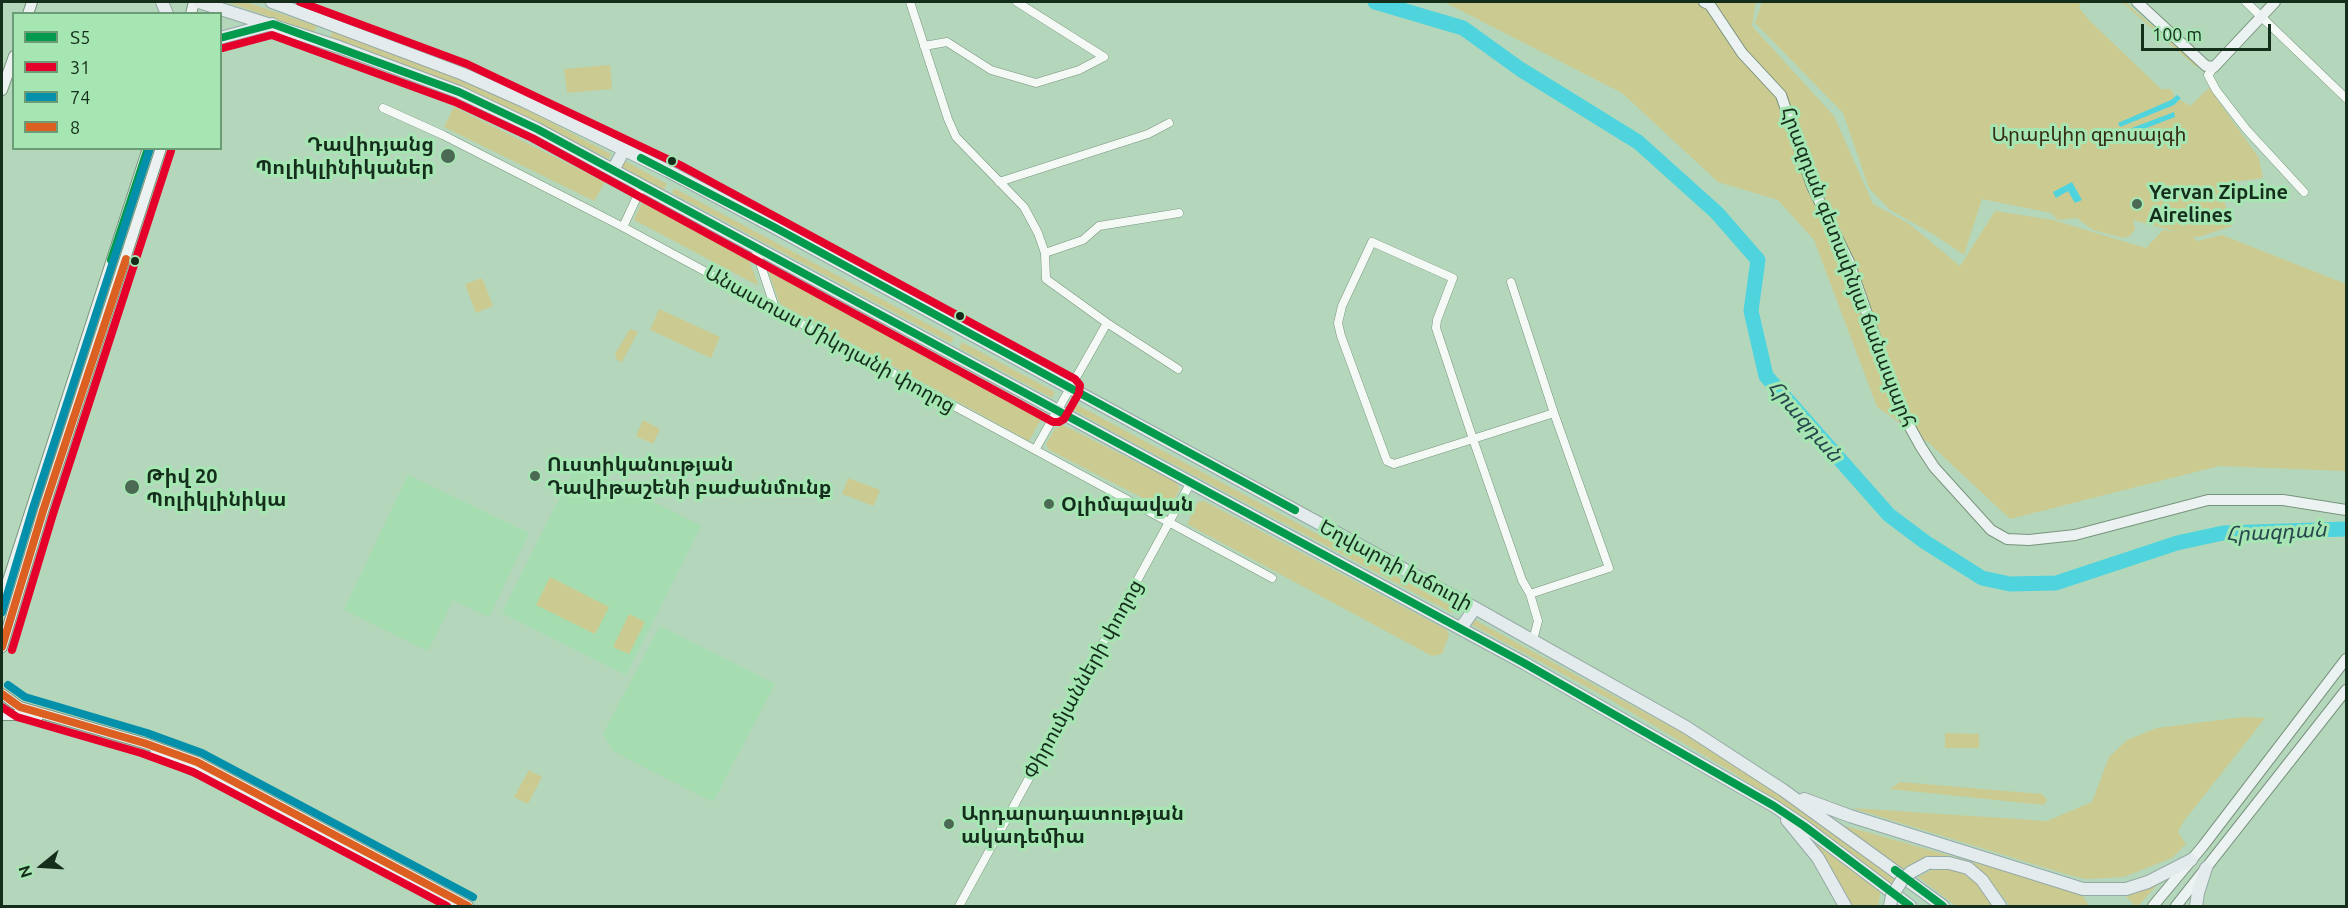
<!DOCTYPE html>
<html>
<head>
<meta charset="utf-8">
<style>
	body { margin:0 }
	#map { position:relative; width:2348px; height:908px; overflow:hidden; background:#b4d7bb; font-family:Ubuntu,"Noto Sans Armenian",sans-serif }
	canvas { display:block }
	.frame { position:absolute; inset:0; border:3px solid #142e1b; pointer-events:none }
	.legend { position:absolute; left:12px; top:12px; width:210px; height:138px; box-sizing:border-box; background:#a5e6b3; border:2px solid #6b9c76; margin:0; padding:8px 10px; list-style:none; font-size:18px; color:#142e1b }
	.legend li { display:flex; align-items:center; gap:12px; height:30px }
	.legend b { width:30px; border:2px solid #6b9c76 }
	.north { position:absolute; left:12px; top:836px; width:60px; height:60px; -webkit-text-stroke:4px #a5e6b3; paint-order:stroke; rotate:252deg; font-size:16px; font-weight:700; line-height:24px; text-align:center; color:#142e1b }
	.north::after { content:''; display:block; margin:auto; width:21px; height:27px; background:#142e1b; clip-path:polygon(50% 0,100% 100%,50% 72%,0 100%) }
	.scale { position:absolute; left:2141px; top:24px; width:130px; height:27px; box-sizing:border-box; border:3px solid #142e1b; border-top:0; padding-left:8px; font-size:18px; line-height:21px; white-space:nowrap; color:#142e1b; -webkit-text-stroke:4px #a5e6b3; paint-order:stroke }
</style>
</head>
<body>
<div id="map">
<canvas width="2348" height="908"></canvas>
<div class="frame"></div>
<ul class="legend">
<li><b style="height:8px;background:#029a4c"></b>Տ5</li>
<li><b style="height:8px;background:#e4002b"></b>31</li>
<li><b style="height:8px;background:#0490aa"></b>74</li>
<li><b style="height:8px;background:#dc6021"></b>8</li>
</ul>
<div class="north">N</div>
<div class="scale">100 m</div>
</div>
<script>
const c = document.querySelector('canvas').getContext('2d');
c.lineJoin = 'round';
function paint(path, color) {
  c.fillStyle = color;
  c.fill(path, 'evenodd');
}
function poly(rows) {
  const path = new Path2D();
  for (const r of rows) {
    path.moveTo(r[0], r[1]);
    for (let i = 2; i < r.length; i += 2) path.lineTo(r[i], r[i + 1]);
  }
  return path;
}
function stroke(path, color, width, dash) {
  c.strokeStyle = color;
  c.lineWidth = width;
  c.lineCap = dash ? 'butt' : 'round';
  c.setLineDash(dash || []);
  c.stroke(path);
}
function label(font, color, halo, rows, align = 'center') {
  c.font = font + ' Ubuntu,"Noto Sans Armenian",sans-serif';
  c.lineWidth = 6;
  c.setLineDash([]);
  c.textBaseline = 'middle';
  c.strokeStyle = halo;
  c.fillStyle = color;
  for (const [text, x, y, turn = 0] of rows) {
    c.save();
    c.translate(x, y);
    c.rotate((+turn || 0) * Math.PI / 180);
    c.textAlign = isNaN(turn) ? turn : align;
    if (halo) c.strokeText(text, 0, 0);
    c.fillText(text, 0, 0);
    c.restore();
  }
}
paint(poly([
	[577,463,701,526,626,675,502,613],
	[408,475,529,533,489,617,453,600,428,651,344,610],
	[660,626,775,684,713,802,613,751,603,734]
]), '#a5dcb0');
paint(poly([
	[226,2,246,2,317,26,314,32],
	[1444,2,1756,2,1752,26,1834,116,1873,204,1908,223,1960,266,1995,211,2053,220,2146,248,2163,230,2177,232,2133,220,2135,229,2130,236,2123,238,2093,230,2077,218,2058,220,2051,213,1982,199,1964,255,1933,234,1890,210,1869,188,1843,113,1755,23,1762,2,2081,2,2079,8,2091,22,2161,89,2171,89,2174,96,2190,106,2209,88,2259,158,2263,178,2219,184,2232,226,2199,237,2193,237,2197,241,2222,235,2346,284,2346,471,2219,466,2010,519,1929,443,1877,407,1814,240,1778,200,1718,182,1622,93],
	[2118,2,2125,2,2198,66,2195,66,2124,4],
	[333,31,454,75,505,98,611,154,609,159,479,94,330,37],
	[610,65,612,89,567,93,564,69],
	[454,107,605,182,594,201,444,127],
	[625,161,667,184,664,190,622,167],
	[674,188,954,338,951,343,672,193],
	[644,198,746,253,759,286,634,220],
	[766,265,1044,414,1029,441,780,304],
	[482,278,493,306,476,313,465,284],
	[659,309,720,337,711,358,650,330],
	[630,329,638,332,622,362,617,360,615,354],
	[962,342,1055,392,1052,398,959,348],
	[1072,402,1455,608,1452,613,1126,439,1070,408],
	[643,420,660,429,653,444,636,436],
	[1063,425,1176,482,1180,489,1168,511,1049,450,1046,444,1055,429],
	[848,478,880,490,874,506,842,494],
	[1204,501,1447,630,1449,635,1442,654,1432,656,1187,524,1198,502],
	[550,577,609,607,595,634,536,605],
	[629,614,645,622,629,654,613,647],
	[1475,620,1679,731,1782,796,1896,880,1892,885,1777,802,1732,772,1609,699,1472,625],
	[2243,717,2265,718,2184,821,2178,832,2186,844,2172,858,2124,877,2087,879,2072,876,1852,808,2047,821,2092,802,2109,757,2127,740,2157,728],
	[1945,733,1979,734,1979,748,1945,748],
	[529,770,542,777,528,804,514,797],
	[1900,782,2042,794,2047,800,2044,805,1890,789],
	[1842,825,2081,893,2089,906,2010,906,1981,870,1965,862,1950,857,1931,857,1915,862,1903,869],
	[1815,842,1881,890,1878,906,1853,906],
	[1934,869,1946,869,1960,872,1970,878,1977,884,1992,906,1956,906,1918,877],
	[2159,883,2138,906,2135,906,2124,894]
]), '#cbca91');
paint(poly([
	[2177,95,2181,98,2174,105,2120,127,2118,123,2171,100],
	[2174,112,2175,117,2123,137,2121,132],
	[2072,182,2082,200,2075,203,2068,191,2056,198,2053,192]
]), '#4fd4de');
stroke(poly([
	[1375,2,1463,28,1520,69,1638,142,1717,213,1758,260,1751,311,1766,376,1889,515,1925,542,1982,578,2010,584,2056,583,2177,543,2223,533,2346,529]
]), '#4fd4de', 15);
const street = poly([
	[910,2,948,119,956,137,1024,207,1038,233,1045,253,1046,279,1107,323,1035,450],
	[1017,2,1104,57],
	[2246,2,2346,98],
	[924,46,947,42,991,70,1036,83,1079,70,1104,57],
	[2214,67,2208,75,2216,90,2246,129,2304,192],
	[383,108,443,135,623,227,1272,578],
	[999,182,1148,134,1169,123],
	[623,227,642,186],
	[755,248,775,308],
	[1045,253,1083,240,1099,226,1179,213],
	[1511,282,1554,413,1473,439,1394,464,1387,461,1341,336,1338,323,1342,306,1372,242,1453,278,1437,320,1436,328,1473,439,1522,580,1530,594,1538,621,1533,640],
	[1107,323,1178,369],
	[1530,594,1609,568,1554,413],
	[959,906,1190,484]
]);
const secondary = poly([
	[1704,2,1710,5,1742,53,1781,95,1812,186,1849,262,1900,409,1921,447,1934,467,1991,530,2007,539,2029,540,2075,535,2208,500,2283,500,2346,510],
	[2137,2,2206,66,2214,67,2275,2],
	[28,14,32,2],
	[191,14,194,2],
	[2,90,14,56],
	[2,599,148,148],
	[2,647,43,511,161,148],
	[2,694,20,707,144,743,197,762,468,906],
	[2,715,17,715,37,719],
	[155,754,216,780,452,906],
	[2153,906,2203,846,2346,659],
	[2176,906,2346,690]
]);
const primary = poly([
	[162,2,167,14],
	[199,2,339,47,459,92,537,129,1524,663,1774,806,1804,826,1910,906],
	[272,2,463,74,524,101,668,171,772,226,1475,608,1686,727,1783,790,1943,906],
	[220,38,272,24],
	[613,170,624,150],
	[1461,628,1475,608],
	[1804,799,1850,816,2083,889,2126,889,2148,882,2191,860],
	[1787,820,1818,858,1845,906],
	[1928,863,1949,863,1968,868,1982,880,2000,906],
	[2196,906,2198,893,2206,868]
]);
stroke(street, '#78947e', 9);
stroke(secondary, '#78947e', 12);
stroke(primary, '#95a9a6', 14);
stroke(street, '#f4f9f5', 8);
stroke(secondary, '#ecf2f1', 10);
stroke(primary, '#e4ebec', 12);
const primaryBridge = poly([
	[1890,906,1892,896,1902,880,1911,872,1928,863]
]);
stroke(primaryBridge, '#95a9a6', 14, []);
stroke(primaryBridge, '#e4ebec', 12);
stroke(poly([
	[220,38,273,24,459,92,537,129,1524,663,1774,806,1804,826,1910,906],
	[641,158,772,226,1295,510],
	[111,260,148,148],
	[1895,870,1943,906]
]), '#029a4c', 8);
stroke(poly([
	[223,48,272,35,455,102,532,138,1053,422,1059,422,1064,419,1079,393,1080,385,1075,379,680,165,467,64,300,2],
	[12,650,53,514,171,151],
	[2,707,17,717,141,753,193,772,447,906]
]), '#e4002b', 8);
stroke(poly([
	[2,612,33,508,150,148],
	[8,685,25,697,147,733,202,753,473,897]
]), '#0490aa', 8);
stroke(poly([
	[2,647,43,511,126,259],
	[2,694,20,707,144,743,197,762,468,906]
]), '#dc6021', 8);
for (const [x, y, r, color] of [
	[448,156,8,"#4c6953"],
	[672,161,5,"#142e1b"],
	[2137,204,6,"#4c6953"],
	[135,261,5,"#142e1b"],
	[960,316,5,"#142e1b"],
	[535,476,6,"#4c6953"],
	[132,487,8,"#4c6953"],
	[1049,504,6,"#4c6953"],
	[949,824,6,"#4c6953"]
]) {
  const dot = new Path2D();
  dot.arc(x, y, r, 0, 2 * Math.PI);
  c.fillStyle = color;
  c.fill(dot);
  stroke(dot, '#a5e6b3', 2);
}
label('20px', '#362d16', '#a5e6b3', [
	["Արաբկիր զբոսայգի",2089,134]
]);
label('bold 20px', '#142e1b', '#a5e6b3', [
	["Դավիդյանց",434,144,"right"],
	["Պոլիկլինիկաներ",434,167,"right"],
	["Yervan ZipLine",2149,192],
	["Airelines",2149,215],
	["Ուստիկանության",547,464],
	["Դավիթաշենի բաժանմունք",547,487],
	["Թիվ 20",146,476],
	["Պոլիկլինիկա",146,499],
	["Օլիմպավան",1061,504],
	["Արդարադատության",961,813],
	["ակադեմիա",961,836]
], 'left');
label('20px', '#142e1b', '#a5e6b3', [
	["Հրազդան գետափնյա ճանապարհ",1848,267,69],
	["Անաստաս Միկոյանի փողոց",830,339,29],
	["Եղվարդի խճուղի",1396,565,28],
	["Փիրումյանների փողոց",1083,679,-61]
]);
label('italic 21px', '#27474d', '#a5e6b3', [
	["Հրազդան",1805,421,49],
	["Հրազդան",2276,532,-3]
]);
</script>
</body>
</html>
